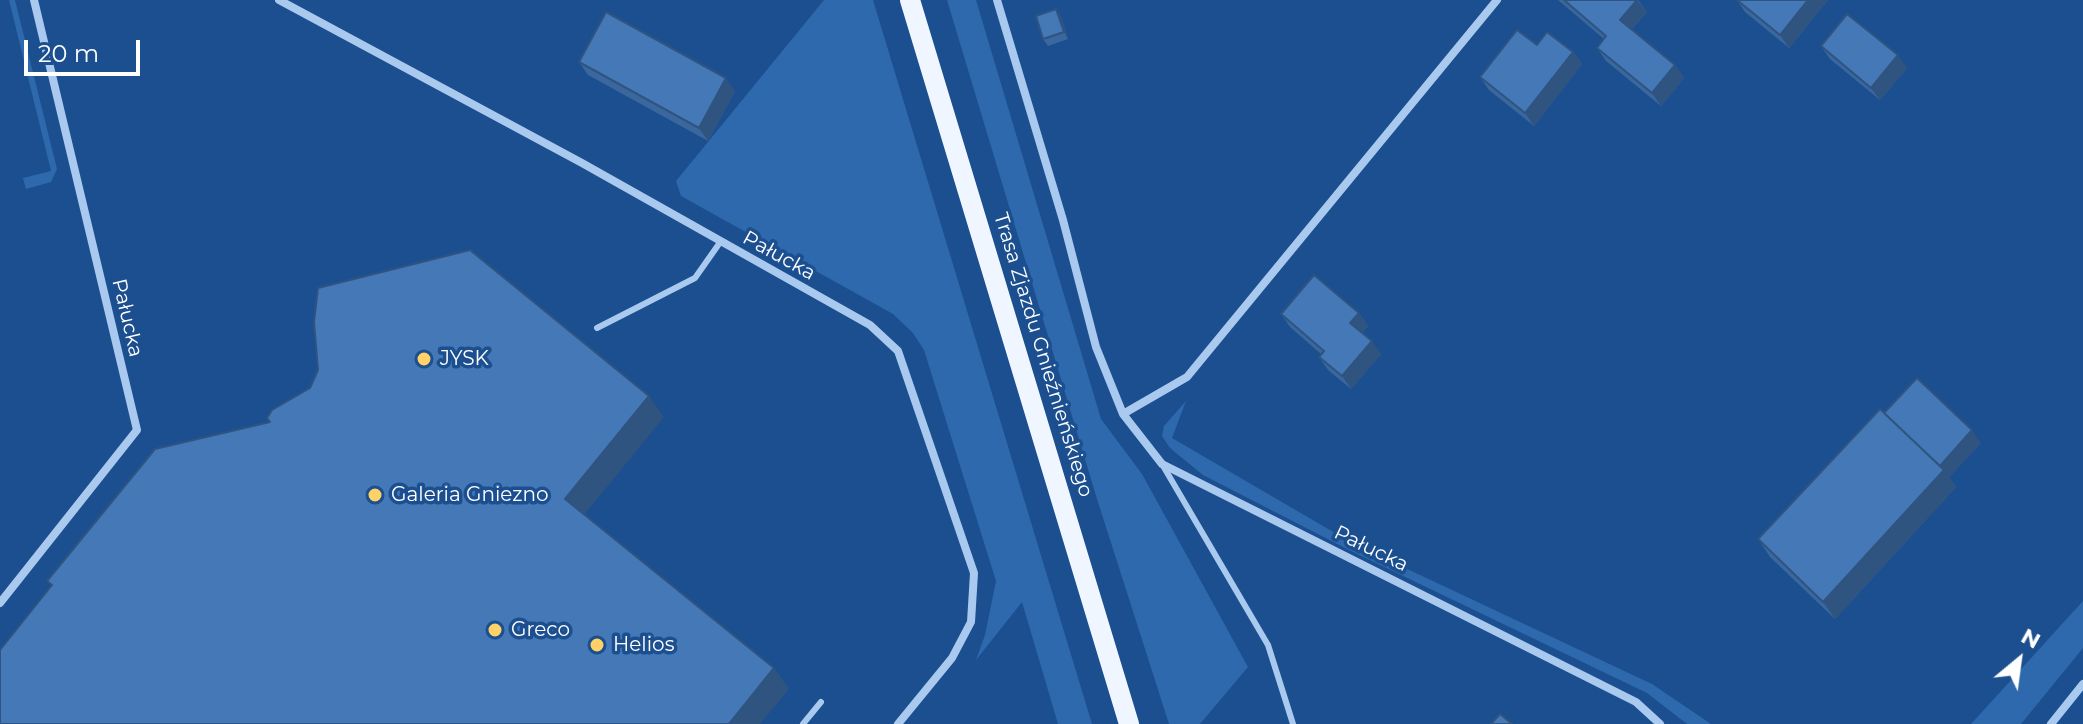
<!DOCTYPE html>
<html>
<head>
<meta charset="utf-8">
<style>
	body { margin:0 }
	#map { position:relative; width:2083px; height:724px; overflow:hidden; background:#1b4f8f; font-family:Montserrat,sans-serif }
	canvas { display:block }
	.north { position:absolute; left:1979px; top:620px; width:80px; height:80px; -webkit-text-stroke:6px #1b4f8f; paint-order:stroke; rotate:29deg; font-size:22px; font-weight:700; line-height:32px; text-align:center; color:#fff }
	.north::after { content:''; display:block; margin:auto; width:28px; height:36px; background:#fff; clip-path:polygon(50% 0,100% 100%,50% 72%,0 100%) }
	.scale { position:absolute; left:24px; top:40px; width:116px; height:36px; box-sizing:border-box; border:4px solid #fff; border-top:0; padding-left:10px; font-size:24px; line-height:28px; white-space:nowrap; color:#fff; -webkit-text-stroke:6px #1b4f8f; paint-order:stroke }
</style>
</head>
<body>
<div id="map">
<canvas width="2083" height="724"></canvas>
<div class="north">N</div>
<div class="scale">20 m</div>
</div>
<script>
const c = document.querySelector('canvas').getContext('2d');
c.lineJoin = 'round';
function paint(path, color) {
  c.fillStyle = color;
  c.fill(path, 'evenodd');
}
function poly(rows) {
  const path = new Path2D();
  for (const r of rows) {
    path.moveTo(r[0], r[1]);
    for (let i = 2; i < r.length; i += 2) path.lineTo(r[i], r[i + 1]);
  }
  return path;
}
function stroke(path, color, width, dash) {
  c.strokeStyle = color;
  c.lineWidth = width;
  c.lineCap = dash ? 'butt' : 'round';
  c.setLineDash(dash || []);
  c.stroke(path);
}
function label(font, color, halo, rows, align = 'center') {
  c.font = font + ' Montserrat,sans-serif';
  c.lineWidth = 7;
  c.setLineDash([]);
  c.textBaseline = 'middle';
  c.strokeStyle = halo;
  c.fillStyle = color;
  for (const [text, x, y, turn = 0] of rows) {
    c.save();
    c.translate(x, y);
    c.rotate((+turn || 0) * Math.PI / 180);
    c.textAlign = isNaN(turn) ? turn : align;
    if (halo) c.strokeText(text, 0, 0);
    c.fillText(text, 0, 0);
    c.restore();
  }
}
paint(poly([
	[9,0,15,0,57,169,51,182,26,189,23,178,51,171],
	[824,0,873,0,1092,724,1058,724,1022,602,976,660,985,635,996,581,924,350,913,333,893,314,681,196,676,181],
	[947,0,976,0,1101,419,1142,474,1248,667,1200,724,1169,724,1097,499],
	[1186,401,1172,438,1354,544,1652,684,1711,724,1687,724,1647,693,1349,550,1203,475,1170,448,1162,436,1164,426],
	[2083,601,2083,648,2021,724,1971,724]
]), '#2e69ad');
stroke(poly([
	[597,328,695,278,721,241],
	[1162,464,1268,645,1293,724],
	[803,724,821,702]
]), '#a9c9ee', 6);
stroke(poly([
	[279,0,582,163,870,325,898,351,974,573,971,622,952,658,898,724],
	[997,0,1063,220,1096,347,1123,414,1162,464,1636,702,1660,724],
	[1123,414,1187,377,1497,0],
	[0,603,137,430,34,0],
	[2051,724,2083,684]
]), '#a9c9ee', 8);
stroke(poly([
	[910,0,1129,724]
]), '#f0f6ff', 20);
paint(poly([
	[1558,0,1638,0,1647,12,1632,29,1675,65,1684,78,1661,106,1606,61,1597,48,1604,39],
	[1737,0,1828,0,1789,48,1745,12],
	[1061,16,1068,39,1048,46,1043,39],
	[1537,45,1573,52,1582,64,1534,126,1489,90,1480,77],
	[1821,46,1907,68,1880,100,1830,59],
	[579,62,735,91,708,141,588,75],
	[1359,313,1368,326,1362,333,1381,354,1351,389,1328,370,1319,357,1321,354,1290,327,1281,314],
	[1884,413,1981,443,1949,477,1956,487,1835,619,1770,557,1758,539]
]), '#3a679d');
paint(poly([
	[1637,0,1647,12,1629,32,1620,20],
	[1808,0,1828,0,1789,48,1780,35],
	[1056,9,1061,16,1068,39,1064,32],
	[1573,52,1582,64,1534,126,1525,113],
	[1898,55,1907,68,1880,100,1871,88],
	[1675,65,1684,78,1661,106,1652,93],
	[726,78,735,91,708,141,699,128],
	[1359,313,1368,326,1359,336,1350,323],
	[1372,341,1381,354,1351,389,1342,376],
	[649,396,664,417,580,520,565,499],
	[1972,430,1981,443,1949,477,1956,487,1835,619,1823,602,1939,466],
	[774,668,789,689,760,724,729,724]
]), '#305480');
const building = poly([
	[1564,0,1637,0,1620,20,1675,65,1652,93,1597,48,1606,36,1564,0],
	[1737,0,1808,0,1780,35,1737,0],
	[1056,9,1064,32,1043,39,1036,16,1056,9],
	[606,12,726,78,699,128,579,62,606,12],
	[1847,14,1898,55,1871,88,1821,46,1847,14],
	[1517,30,1537,45,1547,32,1573,52,1525,113,1480,77,1517,30],
	[470,250,649,396,565,499,774,668,729,724,0,724,0,650,52,585,47,581,155,449,270,422,267,418,272,410,310,388,318,370,314,322,318,288,470,250],
	[1314,275,1359,313,1350,323,1372,341,1342,376,1319,357,1324,351,1281,314,1314,275],
	[1917,378,1972,430,1940,466,1884,413,1917,378],
	[1880,409,1944,470,1823,602,1758,539,1880,409],
	[1500,714,1512,724,1491,724,1500,714]
]);
paint(building, '#4478b7');
stroke(building, '#305480', 2);
for (const [x, y, r, color] of [
	[424,359,8,"#ffd166"],
	[375,495,8,"#ffd166"],
	[495,630,8,"#ffd166"],
	[597,645,8,"#ffd166"]
]) {
  const dot = new Path2D();
  dot.arc(x, y, r, 0, 2 * Math.PI);
  c.fillStyle = color;
  c.fill(dot);
  stroke(dot, '#1b4f8f', 3);
}
label('20px', '#fff', '#1b4f8f', [
	["Pałucka",779,256,29],
	["Pałucka",127,318,77],
	["Trasa Zjazdu Gnieźnieńskiego",1043,355,73],
	["Pałucka",1371,549,26]
]);
label('20px', '#fff', '#1b4f8f', [
	["JYSK",440,359],
	["Galeria Gniezno",391,495],
	["Greco",511,630],
	["Helios",613,645]
], 'left');
</script>
</body>
</html>
